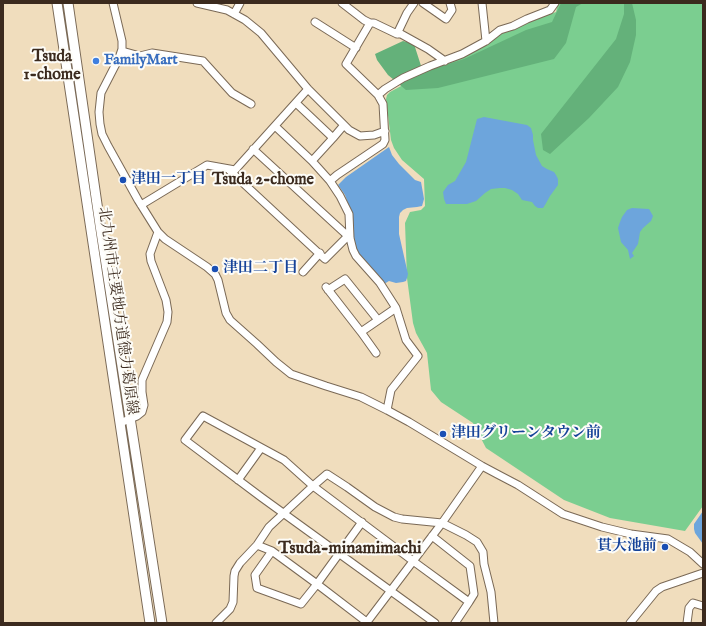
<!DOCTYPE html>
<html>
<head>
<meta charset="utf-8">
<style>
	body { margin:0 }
	#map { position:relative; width:706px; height:626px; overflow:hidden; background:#f0ddbd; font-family:"IM FELL English",serif }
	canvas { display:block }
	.frame { position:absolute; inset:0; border:4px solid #3b2a1e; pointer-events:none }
</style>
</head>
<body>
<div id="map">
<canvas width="706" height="626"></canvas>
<div class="frame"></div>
</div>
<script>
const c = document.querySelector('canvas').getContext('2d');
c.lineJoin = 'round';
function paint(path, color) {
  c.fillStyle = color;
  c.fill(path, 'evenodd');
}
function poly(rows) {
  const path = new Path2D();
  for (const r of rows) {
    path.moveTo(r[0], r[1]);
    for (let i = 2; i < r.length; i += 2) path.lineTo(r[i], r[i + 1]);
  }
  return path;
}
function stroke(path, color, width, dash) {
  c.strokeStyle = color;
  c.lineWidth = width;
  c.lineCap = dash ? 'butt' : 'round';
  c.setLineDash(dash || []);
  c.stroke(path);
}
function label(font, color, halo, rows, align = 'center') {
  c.font = font + ' "IM FELL English","Noto Serif JP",serif';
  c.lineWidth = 4;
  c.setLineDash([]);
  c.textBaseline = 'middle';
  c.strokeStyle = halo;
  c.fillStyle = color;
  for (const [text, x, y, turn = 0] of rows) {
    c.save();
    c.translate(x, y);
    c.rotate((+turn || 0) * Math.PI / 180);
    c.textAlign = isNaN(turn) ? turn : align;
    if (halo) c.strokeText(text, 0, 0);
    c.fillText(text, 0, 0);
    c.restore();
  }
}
paint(poly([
	[558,3,703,3,703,506,685,531,610,518,564,500,486,448,473,423,441,402,431,390,427,353,416,333,413,323,407,278,405,223,410,212,421,210,425,206,424,179,402,160,394,148,391,140,386,99,387,95,390,92,501,32,556,12]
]), '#7bce90');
paint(poly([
	[561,3,583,3,576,7,566,43,554,59,438,88,406,90,388,75,377,60,375,54,403,41,414,44,423,72,464,59,526,30,552,22],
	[624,3,632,3,636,20,636,35,630,62,618,87,589,118,550,154,543,150,541,134,616,39,624,14]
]), '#64b17a');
paint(poly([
	[484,117,527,125,531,128,533,135,533,140,536,155,542,166,547,169,554,172,556,175,558,179,558,185,550,196,545,205,543,208,538,208,535,206,532,202,522,200,518,194,512,190,505,188,500,188,491,189,485,193,476,201,467,204,446,204,444,199,443,192,448,185,455,181,466,162,477,119],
	[389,147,392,155,399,164,415,180,421,182,423,193,424,199,422,206,417,207,407,208,403,210,400,213,399,217,399,234,408,274,407,278,406,281,403,282,396,283,389,281,384,284,360,257,354,248,350,209,345,195,338,185,346,177],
	[632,208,649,209,653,216,651,221,643,228,640,232,638,244,632,253,634,256,630,259,628,250,621,242,618,228,620,222,622,217,627,210],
	[703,511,703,544,695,533,694,529,694,524]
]), '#6da5dc');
const minor = poly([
	[113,3,122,41,122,49,119,58,101,93,99,112,100,124,102,134,108,146,138,200,158,232,165,239,207,267,215,274,218,280,226,313,230,320,257,344,276,362,291,374,326,386,361,397,387,410,409,422,482,466,497,474,518,485,563,514,602,527,631,534,668,539,690,552,703,564],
	[197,3,227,10,245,20,261,33,308,89,349,130,360,136,374,135,385,131],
	[342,3,364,20,370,23,346,64,378,95,383,104,385,140,383,144,337,175,330,181,340,196,349,214,350,238,353,250,356,256,380,283,396,308,406,340,418,356,391,390,387,410],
	[423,3,446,19,452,10,450,3],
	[482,3,486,41],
	[234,14,240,3],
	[315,22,356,48],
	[370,23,374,23,397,34,407,13,414,3],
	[397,34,401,34,428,49,445,61],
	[122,51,140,56,152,53,203,61,232,93,251,104],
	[378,95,385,89,403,78,430,66,462,54,486,41,500,30,513,26,527,19,550,10,555,3],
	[275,126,312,161,333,138,296,103],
	[333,138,344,125],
	[253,149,350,238],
	[312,161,330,181],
	[228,169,325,259,348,236],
	[141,205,207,165,235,170,308,89],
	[303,272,320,253],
	[326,287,361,332,396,308],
	[328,290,345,279,378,320],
	[361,332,376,353],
	[120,423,137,416,142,412,144,405,142,392,142,380,167,322,168,312,166,300,151,261,150,254,158,232],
	[238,480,261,448],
	[432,536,470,566,474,594,469,602],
	[257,545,272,551,317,584,368,623],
	[272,551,255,575,257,588,301,604,317,584,362,522],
	[367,622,442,523,482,466],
	[216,623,230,609,233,602,234,576,235,571,240,563,257,545,269,527,313,486,327,474,347,487,375,507,394,517,402,519,442,523,466,535,477,542,483,552,484,564,491,592,494,623],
	[435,623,261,497,185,440,203,416,284,460,313,486,413,561,469,602,455,623],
	[630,623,652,596,656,591,662,587,703,573],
	[687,623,689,608,693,603,703,606]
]);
const major = poly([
	[57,3,150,623],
	[68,3,100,225,162,623]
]);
stroke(minor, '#7a6956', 9);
stroke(major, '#7a6956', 11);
stroke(minor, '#fff', 7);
stroke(major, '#fff', 9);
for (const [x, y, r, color] of [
	[96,61,4,"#3f7fe0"],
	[123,180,4,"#1a4fb4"],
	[215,269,4,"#1a4fb4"],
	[443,434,4,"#1a4fb4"],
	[665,547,4,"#1a4fb4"]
]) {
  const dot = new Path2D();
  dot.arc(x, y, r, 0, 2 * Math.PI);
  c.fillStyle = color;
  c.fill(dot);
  stroke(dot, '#fdfcf7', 1.5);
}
label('bold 15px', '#366cbe', '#fdfcf7', [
	["FamilyMart",104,61]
], 'left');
label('bold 15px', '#164399', '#fdfcf7', [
	["津田一丁目",131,180],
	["津田二丁目",223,269],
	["津田グリーンタウン前",451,434],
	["貫大池前",657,547,"right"]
], 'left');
label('15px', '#3b2a1e', '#fdfcf7', [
	["北九州市主要地方道徳力葛原線",117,311,82]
]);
label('bold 16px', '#3b2a1e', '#fdfcf7', [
	["Tsuda",52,58],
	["1-chome",52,76],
	["Tsuda 2-chome",263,181]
]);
label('bold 17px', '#3b2a1e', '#fdfcf7', [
	["Tsuda-minamimachi",350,550]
]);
</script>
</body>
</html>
